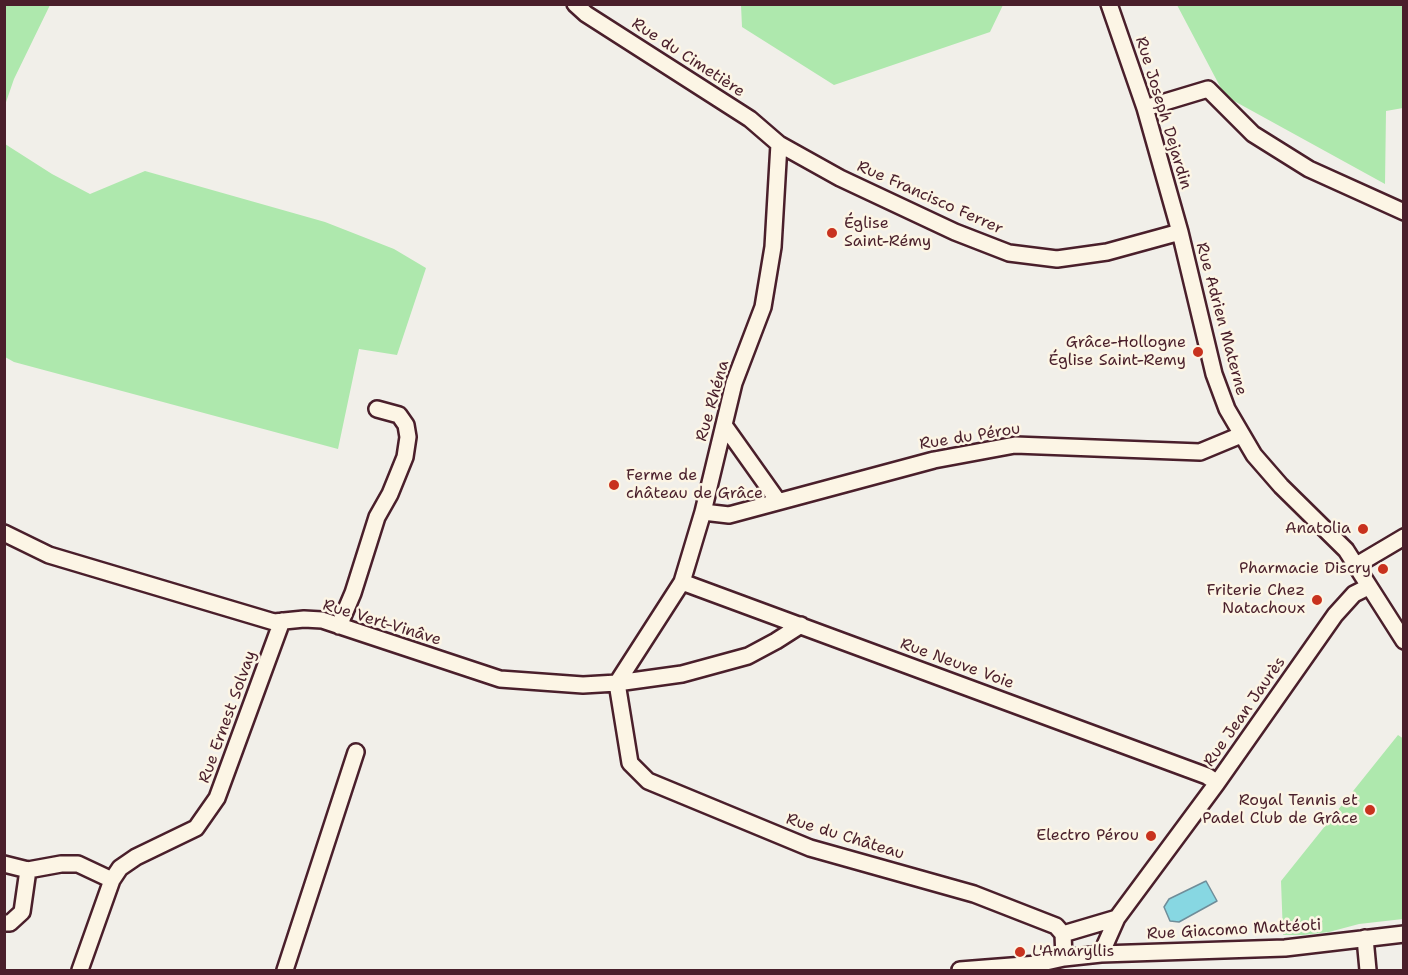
<!DOCTYPE html>
<html>
<head>
<meta charset="utf-8">
<style>
	body { margin:0 }
	#map { position:relative; width:1408px; height:975px; overflow:hidden; background:#f1efe9; font-family:"Shantell Sans",sans-serif }
	canvas { display:block }
	.frame { position:absolute; inset:0; border:6px solid #4a1f2b; pointer-events:none }
</style>
</head>
<body>
<div id="map">
<canvas width="1408" height="975"></canvas>
<div class="frame"></div>
</div>
<script>
const c = document.querySelector('canvas').getContext('2d');
c.lineJoin = 'round';
function paint(path, color) {
  c.fillStyle = color;
  c.fill(path, 'evenodd');
}
function poly(rows) {
  const path = new Path2D();
  for (const r of rows) {
    path.moveTo(r[0], r[1]);
    for (let i = 2; i < r.length; i += 2) path.lineTo(r[i], r[i + 1]);
  }
  return path;
}
function stroke(path, color, width, dash) {
  c.strokeStyle = color;
  c.lineWidth = width;
  c.lineCap = dash ? 'butt' : 'round';
  c.setLineDash(dash || []);
  c.stroke(path);
}
function label(font, color, halo, rows, align = 'center') {
  c.font = font + ' "Shantell Sans",sans-serif';
  c.lineWidth = 5;
  c.setLineDash([]);
  c.textBaseline = 'middle';
  c.strokeStyle = halo;
  c.fillStyle = color;
  for (const [text, x, y, turn = 0] of rows) {
    c.save();
    c.translate(x, y);
    c.rotate((+turn || 0) * Math.PI / 180);
    c.textAlign = isNaN(turn) ? turn : align;
    if (halo) c.strokeText(text, 0, 0);
    c.fillText(text, 0, 0);
    c.restore();
  }
}
paint(poly([
	[5,4,50,5,14,79,5,105],
	[741,5,741,4,1003,5,990,32,834,85,742,27],
	[1177,5,1403,5,1403,108,1386,111,1385,184,1225,96],
	[5,144,52,174,90,194,145,171,325,222,394,249,426,268,397,355,359,349,338,449,14,362,5,357],
	[1398,735,1404,739,1403,919,1359,924,1329,932,1303,935,1283,935,1281,881]
]), '#aee8ad');
const water = poly([
	[1206,881,1217,901,1179,922,1170,921,1164,907,1169,899,1206,881]
]);
paint(water, '#87d7e2');
stroke(water, '#6f8d99', 1.5);
const minor = poly([
	[575,4,586,14,750,119,779,144,840,178,955,232,1009,253,1057,259,1107,252,1180,232],
	[1109,4,1145,108,1180,232,1214,374,1227,409,1254,455,1281,486,1346,550,1404,641],
	[1145,108,1208,89,1253,134,1309,169,1404,212],
	[724,425,778,501],
	[703,512,729,515,934,460,1015,445,1200,452,1241,435],
	[4,533,49,555,274,622,304,619,322,620,500,679,583,685,617,683,682,674,748,656,776,641,801,625],
	[1355,566,1404,537],
	[682,582,1207,776,1217,783],
	[339,626,353,593,377,517,390,494,405,457,408,437,406,425,399,415,377,409],
	[617,683,630,763,648,781,810,848,974,894,1056,926,1063,934,1064,958],
	[617,683,682,582,703,512,734,383,763,307,773,247,779,144],
	[4,864,28,870,61,864,78,864,112,880],
	[4,923,10,923,22,912,28,870],
	[1063,934,1117,918],
	[1365,938,1368,970],
	[1101,954,1117,918,1217,783,1335,615,1354,594,1368,587],
	[80,970,112,880,120,868,136,857,196,828,217,798,282,621],
	[285,970,356,752],
	[960,970,1037,964,1064,958,1101,954,1285,948,1404,934]
]);
stroke(minor, '#4a1f2b', 20);
stroke(minor, '#fcf5e5', 15);
for (const [x, y, r, color] of [
	[832,233,6,"#c8321e"],
	[1198,352,6,"#c8321e"],
	[614,485,6,"#c8321e"],
	[1363,529,6,"#c8321e"],
	[1383,569,6,"#c8321e"],
	[1317,600,6,"#c8321e"],
	[1370,810,6,"#c8321e"],
	[1151,836,6,"#c8321e"],
	[1020,952,6,"#c8321e"]
]) {
  const dot = new Path2D();
  dot.arc(x, y, r, 0, 2 * Math.PI);
  c.fillStyle = color;
  c.fill(dot);
  stroke(dot, '#fcf5e5', 2);
}
label('16px', '#4a1f2b', '#fcf5e5', [
	["Rue du Cimetière",688,58,33],
	["Rue Joseph Dejardin",1163,113,73],
	["Rue Francisco Ferrer",930,198,24],
	["Rue Adrien Materne",1221,319,75],
	["Rue Rhéna",713,401,-74],
	["Rue du Pérou",970,437,-9],
	["Rue Vert-Vinâve",382,623,17],
	["Rue Neuve Voie",957,664,20],
	["Rue Jean Jaurès",1245,712,-55],
	["Rue Ernest Solvay",228,717,-70],
	["Rue du Château",845,837,17],
	["Rue Giacomo Mattéoti",1234,930,-3]
]);
label('16px', '#4a1f2b', '#fcf5e5', [
	["Église",844,224,"left"],
	["Saint-Rémy",844,242,"left"],
	["Grâce-Hollogne",1186,343],
	["Église Saint-Remy",1186,361],
	["Ferme de",626,476,"left"],
	["château de Grâce",626,494,"left"],
	["Anatolia",1351,529],
	["Pharmacie Discry",1371,569],
	["Friterie Chez",1305,591],
	["Natachoux",1305,609],
	["Royal Tennis et",1358,801],
	["Padel Club de Grâce",1358,819],
	["Electro Pérou",1139,836],
	["L'Amaryllis",1032,952,"left"]
], 'right');
</script>
</body>
</html>
